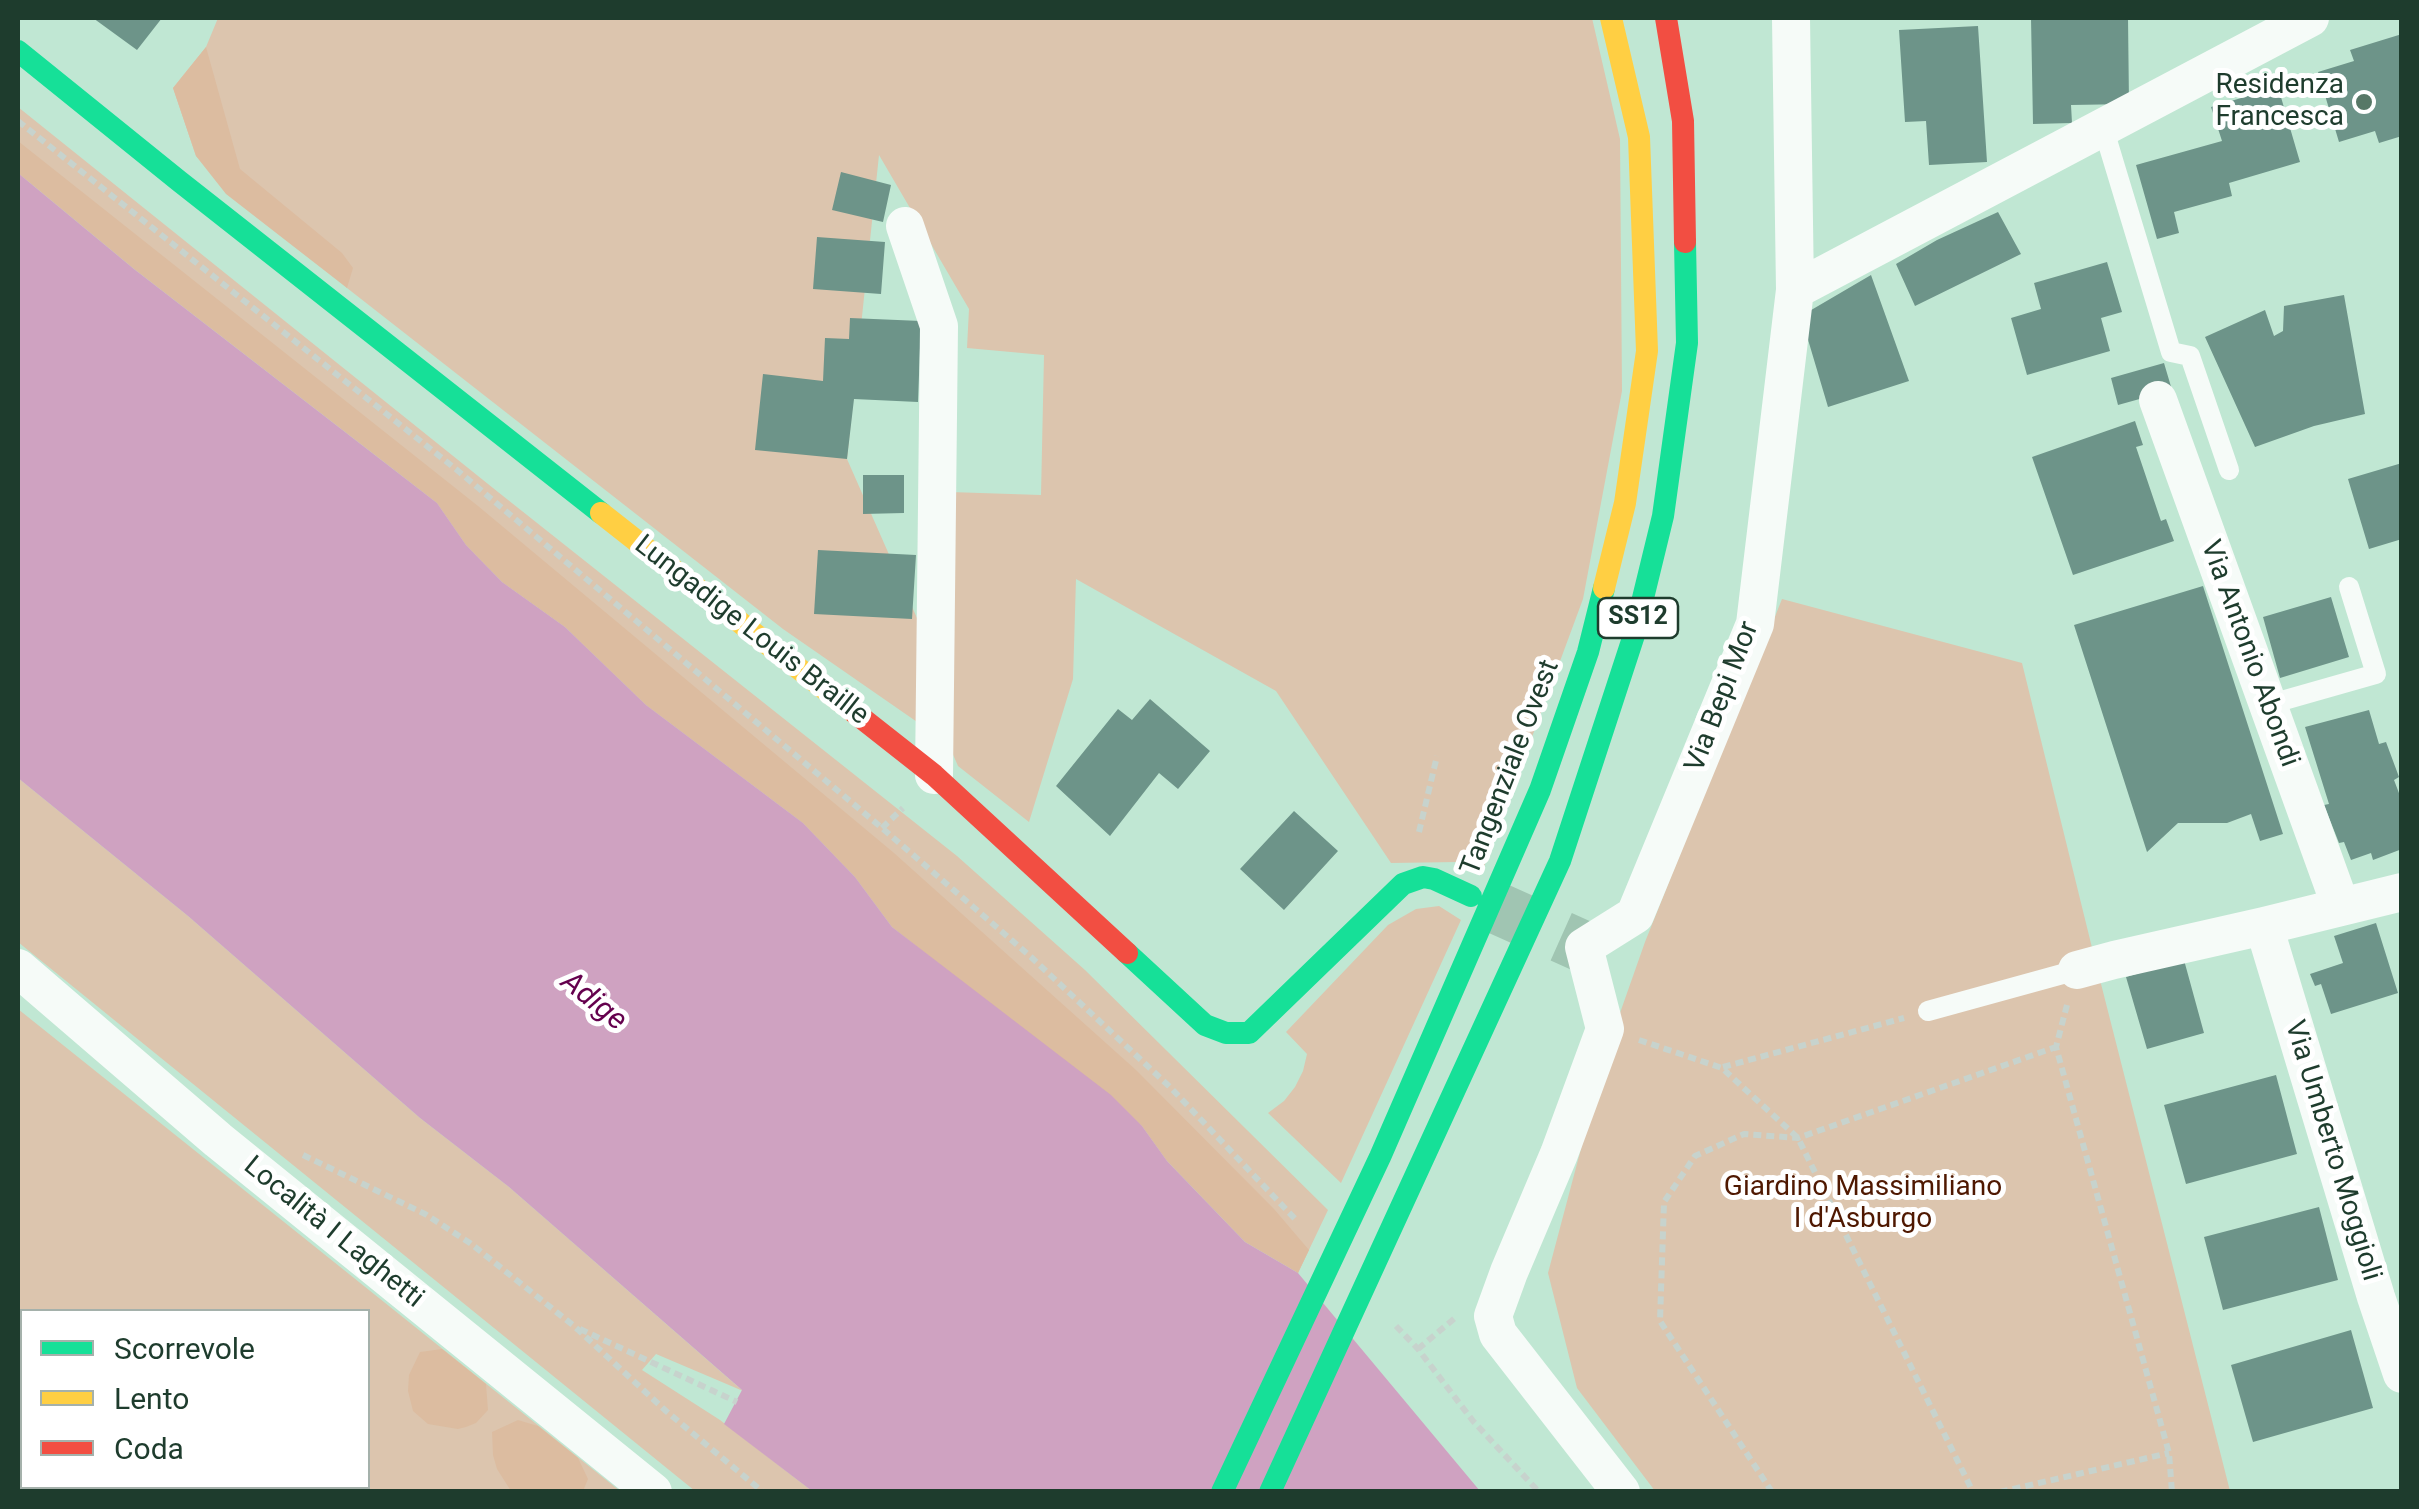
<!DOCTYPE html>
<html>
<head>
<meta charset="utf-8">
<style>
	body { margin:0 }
	#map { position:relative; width:2419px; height:1509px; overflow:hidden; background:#c0e7d3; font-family:Roboto,sans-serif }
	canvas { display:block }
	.frame { position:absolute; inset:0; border:20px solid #1e3c2d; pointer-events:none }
	.legend { position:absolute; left:20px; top:1309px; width:350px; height:180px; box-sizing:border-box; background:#fff; border:2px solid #a5b1ab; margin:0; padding:12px 18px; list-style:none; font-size:30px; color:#1e3c2d }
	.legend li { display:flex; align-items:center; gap:20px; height:50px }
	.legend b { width:50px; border:2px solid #a5b1ab }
</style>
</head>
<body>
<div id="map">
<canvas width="2419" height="1509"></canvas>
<div class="frame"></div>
<ul class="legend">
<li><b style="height:12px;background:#16e098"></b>Scorrevole</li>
<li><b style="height:12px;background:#ffcf43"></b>Lento</li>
<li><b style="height:12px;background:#f24e42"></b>Coda</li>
</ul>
</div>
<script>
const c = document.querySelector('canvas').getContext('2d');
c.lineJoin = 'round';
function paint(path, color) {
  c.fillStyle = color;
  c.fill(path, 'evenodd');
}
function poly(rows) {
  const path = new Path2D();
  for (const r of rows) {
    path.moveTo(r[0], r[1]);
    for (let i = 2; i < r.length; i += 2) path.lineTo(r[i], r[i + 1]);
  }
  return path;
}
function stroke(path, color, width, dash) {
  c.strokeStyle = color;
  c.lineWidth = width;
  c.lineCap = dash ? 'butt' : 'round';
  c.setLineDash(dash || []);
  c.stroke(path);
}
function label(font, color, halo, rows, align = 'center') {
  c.font = font + ' Roboto,sans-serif';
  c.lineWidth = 10;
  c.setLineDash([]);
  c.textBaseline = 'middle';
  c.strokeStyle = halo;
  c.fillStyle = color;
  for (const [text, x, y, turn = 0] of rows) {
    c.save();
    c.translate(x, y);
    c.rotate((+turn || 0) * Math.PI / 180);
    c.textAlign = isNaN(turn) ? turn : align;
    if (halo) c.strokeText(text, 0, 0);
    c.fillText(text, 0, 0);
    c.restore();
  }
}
paint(poly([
	[218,18,1592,18,1620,139,1622,391,1583,599,1482,872,1458,862,1391,863,1276,691,1076,579,1073,679,1029,822,958,766,951,750,950,492,1041,495,1044,355,967,348,969,309,879,155,847,459,924,634,920,724,783,629,347,288,196,156,173,88,206,47],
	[18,107,498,492,957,856,1085,970,1328,1210,1298,1273,1167,1161,1142,1126,1111,1095,892,927,855,877,803,823,646,705,565,627,502,582,466,545,437,503,18,173],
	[1782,599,2022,663,2098,972,2230,1491,1655,1491,1577,1388,1548,1273,1608,1047,1645,942],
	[18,778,188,916,420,1118,509,1187,743,1391,656,1354,642,1370,720,1420,812,1491,695,1491,18,942],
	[1439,906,1461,920,1341,1183,1268,1113,1284,1101,1295,1087,1303,1071,1307,1054,1286,1032,1388,925,1416,909],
	[18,1009,620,1491,167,1492,159,1487,368,1486,368,1312,22,1312,22,1345,18,1330]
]), '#dcc5ae');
paint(poly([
	[206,47,240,169,342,253,353,268,347,288,226,194,196,156,173,88],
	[18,141,478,506,894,853,1136,1070,1274,1209,1309,1250,1298,1273,1245,1242,1167,1161,1142,1126,892,927,855,877,803,823,646,705,565,627,502,582,466,545,437,503,134,269,18,173],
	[18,1330,22,1345,22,1486,159,1486,167,1491,18,1491],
	[442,1349,486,1384,488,1410,476,1423,466,1427,458,1429,428,1424,413,1411,408,1391,409,1375,420,1352],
	[518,1420,538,1426,578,1458,588,1479,583,1491,511,1491,497,1469,493,1455,492,1432]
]), '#dcbca0');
paint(poly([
	[18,173,134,269,437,503,466,545,502,582,565,627,646,705,803,823,855,877,892,927,1111,1095,1142,1126,1167,1161,1245,1242,1298,1273,1480,1491,812,1491,724,1424,742,1390,509,1187,420,1118,188,916,18,778]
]), '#cfa2c1');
paint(poly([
	[93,18,162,18,137,50],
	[2031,18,2128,18,2129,104,2071,105,2072,123,2033,124],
	[1978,26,1987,162,1929,165,1926,121,1905,122,1899,30],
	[2402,34,2402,136,2379,143,2375,131,2339,142,2318,72,2354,61,2350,50],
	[2278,87,2300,162,2229,183,2232,196,2174,212,2179,233,2157,239,2136,165,2222,141,2211,107],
	[841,172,891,185,883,222,832,210],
	[1998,212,2021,254,1915,306,1896,264,1937,240],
	[817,237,885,242,881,294,813,289],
	[2107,262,2122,312,2101,318,2110,351,2027,375,2011,318,2041,309,2034,283],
	[1871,275,1909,381,1828,407,1801,316],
	[2344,295,2365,414,2314,426,2255,447,2205,337,2265,310,2274,336,2283,331,2284,306],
	[850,318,921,321,918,402,854,399,847,459,755,450,763,374,823,381,825,338,849,339],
	[2164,363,2172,390,2118,405,2111,378],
	[2135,421,2143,445,2136,447,2161,521,2166,519,2174,541,2073,575,2032,457],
	[2402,463,2402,539,2369,549,2348,479],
	[863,475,904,475,904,513,863,514],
	[818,550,916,555,912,619,814,614],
	[2203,586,2283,834,2260,841,2251,814,2227,823,2178,823,2147,852,2074,625],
	[2331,597,2349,657,2280,678,2263,617],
	[1150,699,1210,751,1178,789,1159,773,1110,836,1056,786,1118,709,1132,720],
	[2369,710,2379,744,2386,742,2399,777,2394,780,2402,801,2402,849,2373,860,2371,853,2351,860,2344,842,2339,843,2324,805,2329,804,2305,727],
	[1294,811,1338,851,1284,910,1240,869],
	[2376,923,2398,993,2331,1014,2321,984,2315,986,2310,974,2343,963,2334,936],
	[2184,960,2204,1033,2147,1049,2126,977],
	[2276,1075,2297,1154,2186,1184,2164,1105],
	[2319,1207,2338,1280,2223,1310,2204,1237],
	[2351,1330,2373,1408,2253,1442,2231,1365]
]), '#6d9489');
stroke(poly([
	[1490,905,1584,947]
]), '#a0c5b2', 52, [52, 26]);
stroke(poly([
	[18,121,457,470,882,828,1031,957,1171,1088,1298,1222],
	[882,828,903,808],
	[1419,832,1437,756],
	[2067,1005,2056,1047,2169,1453,2172,1492],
	[1639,1040,1722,1068,1798,1138,1973,1492],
	[1723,1067,1904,1018],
	[303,1155,425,1214,470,1243,574,1326,666,1411,763,1492],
	[1396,1326,1418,1349,1473,1421,1539,1492],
	[580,1329,737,1402],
	[1418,1349,1455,1318],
	[1772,1492,1660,1321,1664,1202,1695,1156,1744,1134,1798,1138,2056,1047],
	[2000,1492,2169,1453]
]), '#c7d3cd', 6, [8, 5]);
stroke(poly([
	[2103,127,2171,352,2190,356,2229,470],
	[2267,705,2376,674,2349,587],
	[1928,1011,2077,970]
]), '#f6fbf8', 20);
stroke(poly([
	[905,226,939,326,934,775],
	[1795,290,2310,18],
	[2158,400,2341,907],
	[2264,926,2376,1297,2402,1374],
	[18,968,218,1140,653,1492],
	[2077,970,2114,960,2264,926,2402,892],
	[1621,1492,1498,1334,1493,1316,1509,1272,1559,1154,1605,1029,1584,947,1635,915,1755,624,1795,290,1791,18]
]), '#f6fbf8', 38);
stroke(poly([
	[18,51,179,181,601,513],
	[1127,953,1205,1025,1226,1033,1249,1033,1403,884,1423,877,1434,879,1471,896],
	[1222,1492,1380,1157,1540,790,1588,652,1604,588],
	[1270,1492,1560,861,1634,635,1663,516,1687,343,1685,242]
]), '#16e098', 22);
stroke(poly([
	[601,513,854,712],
	[1604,588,1625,503,1647,351,1639,137,1611,18]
]), '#ffcf43', 22);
stroke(poly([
	[1666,18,1683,121,1685,242],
	[854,712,934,775,1127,953]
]), '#f24e42', 22);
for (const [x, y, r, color] of [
	[2364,102,10,"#577867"]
]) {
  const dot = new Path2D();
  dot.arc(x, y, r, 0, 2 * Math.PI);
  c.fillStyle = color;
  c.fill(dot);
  stroke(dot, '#fff', 4);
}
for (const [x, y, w] of [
	[1638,618,80]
]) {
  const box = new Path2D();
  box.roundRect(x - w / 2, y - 20, w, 40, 8);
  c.fillStyle = '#fff';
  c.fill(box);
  stroke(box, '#1e3c2d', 2.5);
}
label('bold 25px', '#1e3c2d', null, [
	["SS12",1638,618]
]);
label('28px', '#1e3c2d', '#fff', [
	["Residenza",2344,86],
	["Francesca",2344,118]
], 'right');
label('28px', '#1e3c2d', '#fff', [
	["Lungadige Louis Braille",751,631,38],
	["Via Antonio Abondi",2249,654,70],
	["Via Bepi Mor",1723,697,-69],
	["Tangenziale Ovest",1511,768,-69],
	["Via Umberto Moggioli",2332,1151,73],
	["Località I Laghetti",333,1233,39]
]);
label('28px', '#4f1801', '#fff', [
	["Giardino Massimiliano",1863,1188],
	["I d'Asburgo",1863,1220]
]);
label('italic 30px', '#64004d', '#fff', [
	["Adige",593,1002,39]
]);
</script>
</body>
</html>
